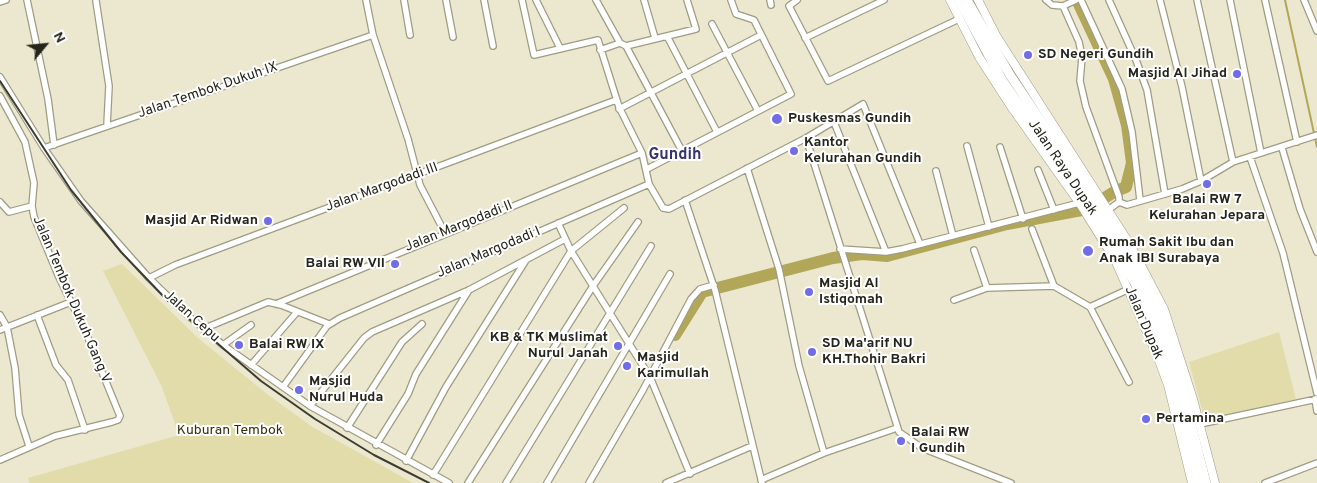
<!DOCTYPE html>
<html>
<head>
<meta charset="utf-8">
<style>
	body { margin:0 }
	#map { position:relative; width:1317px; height:483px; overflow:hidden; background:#ece8cf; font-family:Overpass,sans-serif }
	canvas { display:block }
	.north { position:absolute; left:20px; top:20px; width:50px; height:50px; -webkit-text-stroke:4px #fff; paint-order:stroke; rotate:62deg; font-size:14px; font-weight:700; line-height:20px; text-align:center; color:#26251b }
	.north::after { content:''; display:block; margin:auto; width:18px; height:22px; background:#26251b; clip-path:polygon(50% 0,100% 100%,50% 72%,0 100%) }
</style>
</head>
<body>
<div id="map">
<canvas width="1317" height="483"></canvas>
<div class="north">N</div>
</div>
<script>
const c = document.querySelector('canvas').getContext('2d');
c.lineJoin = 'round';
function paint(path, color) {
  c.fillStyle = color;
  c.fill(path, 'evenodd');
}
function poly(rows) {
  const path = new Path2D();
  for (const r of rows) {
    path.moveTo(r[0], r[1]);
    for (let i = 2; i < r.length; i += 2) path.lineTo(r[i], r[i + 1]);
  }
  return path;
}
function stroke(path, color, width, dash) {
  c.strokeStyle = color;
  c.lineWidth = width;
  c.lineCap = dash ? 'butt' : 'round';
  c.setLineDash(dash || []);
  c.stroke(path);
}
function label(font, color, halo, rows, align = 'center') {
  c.font = font + ' Overpass,sans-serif';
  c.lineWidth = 4;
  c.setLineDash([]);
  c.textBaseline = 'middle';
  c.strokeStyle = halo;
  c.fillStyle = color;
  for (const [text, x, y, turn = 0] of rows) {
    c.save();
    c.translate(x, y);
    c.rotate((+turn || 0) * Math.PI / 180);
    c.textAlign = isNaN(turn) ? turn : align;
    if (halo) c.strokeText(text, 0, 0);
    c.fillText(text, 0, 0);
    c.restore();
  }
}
paint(poly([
	[122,264,198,338,267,394,311,426,413,483,29,483,28,478,179,435,162,387,103,271],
	[1279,332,1296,399,1205,421,1189,362]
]), '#e2dbaa');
stroke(poly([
	[1285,0,1317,147]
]), '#b2a759', 2);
stroke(poly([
	[675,335,702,292,833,258,862,254,887,256,1007,224,1087,209,1114,192,1126,187,1132,163,1127,125,1114,79,1077,0]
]), '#b2a759', 12);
const minor = poly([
	[27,0,48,99,54,145],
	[366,0,373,35,408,139,420,185,445,233],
	[404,0,410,35],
	[446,0,453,37],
	[484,0,493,46],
	[522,0,534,55,598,40,619,107,642,153,649,184,663,208,669,209,806,138,863,104,920,244],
	[536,0,560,48],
	[596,0,620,43],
	[644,0,655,38],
	[770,0,771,5],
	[797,0,789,6,828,81,959,19],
	[1046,0,1052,5,1063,6,1076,0],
	[1081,0,1122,89,1132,132,1140,200],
	[1109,0,1136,60,1147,90,1165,194],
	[1160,0,1182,87,1201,181],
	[1197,0,1233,162],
	[1230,0,1261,153],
	[1265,0,1297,142],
	[1304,0,1317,31],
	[96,1,109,86,107,125],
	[0,2,6,0],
	[1063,6,1079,42,1082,57,1080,81,1086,107,1119,197,1119,202,1108,210],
	[712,24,758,111],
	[667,36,717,132],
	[805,38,884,0],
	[620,43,626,46,682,151],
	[626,46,696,29,687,0],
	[600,50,620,43],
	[0,77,44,148,81,201,149,278,184,312,223,345,310,406,449,483],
	[0,96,25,142,34,183,32,206,34,217,58,275,86,333,120,416,118,420,112,422,55,436,0,460],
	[619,109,761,35],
	[834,122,886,252],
	[806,138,899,432,922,448,1011,483],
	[967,146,989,227],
	[1000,147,1023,219],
	[44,148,373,35],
	[1282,148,1300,209,1317,252],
	[1250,157,1283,253,1317,393],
	[747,168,779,269,799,366,824,453],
	[647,169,791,94,754,20,736,14,731,0],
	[1038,170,1054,210],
	[936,171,953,236],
	[685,200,715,290,762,483],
	[0,202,9,212,32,206],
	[1119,202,1127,205,1182,189,1201,181,1233,162,1317,135],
	[558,223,571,251,650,377,690,474],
	[1032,229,1054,286],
	[840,249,886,252,902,249,1079,203],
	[974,250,987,288],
	[149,278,175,265,616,100],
	[954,300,987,288,1054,286,1090,307],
	[276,304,642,153],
	[1090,307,1129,382],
	[1090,307,1129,289],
	[0,315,7,327,15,368,19,415,29,446],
	[37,315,56,365,68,380,85,430],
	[203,329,268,302,281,305,329,324],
	[0,330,71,302],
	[223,345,251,325],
	[251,365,297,312],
	[283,387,327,326,340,318,649,184],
	[1315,399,1317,411],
	[310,406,364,338,372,332,469,290,565,239],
	[1200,424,1317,399],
	[347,428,402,342,422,324],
	[376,445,408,394,416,374,469,290],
	[406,461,446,387,526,260],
	[433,475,571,251,624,208],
	[761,480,824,453,897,428],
	[468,483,593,286,638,222],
	[506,483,651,246],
	[547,483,670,274],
	[589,483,643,390,691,299,700,289,714,285],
	[666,483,752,446],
	[1265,483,1317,463]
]);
const secondary = poly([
	[950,0,979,57,1012,108,1080,204,1115,260,1158,358,1168,385,1192,483],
	[978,0,997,37,1131,246,1164,309,1193,399,1215,483]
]);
const primary = poly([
	[959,0,1002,80,1088,204,1135,283,1153,322,1171,375,1199,483],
	[967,0,1010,75,1094,200,1142,281,1160,319,1180,380,1206,483]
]);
stroke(minor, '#9f9c84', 8);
stroke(secondary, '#9f9c84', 9);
stroke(primary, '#9f9c84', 11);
stroke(minor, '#fff', 5.5);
stroke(secondary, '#fff', 8);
stroke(primary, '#fff', 9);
stroke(poly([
	[0,81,71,190,121,252,166,299,261,381,315,419,374,455,429,483]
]), '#3d3c30', 2);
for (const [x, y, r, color] of [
	[1028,55,5,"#716ce7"],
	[1237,74,5,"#716ce7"],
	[777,119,6,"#716ce7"],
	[794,151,5,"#716ce7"],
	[1207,184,5,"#716ce7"],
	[268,221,5,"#716ce7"],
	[1088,251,6,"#716ce7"],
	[395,264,5,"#716ce7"],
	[809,292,5,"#716ce7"],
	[239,345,5,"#716ce7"],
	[618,346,5,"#716ce7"],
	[812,352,5,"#716ce7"],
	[627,366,5,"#716ce7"],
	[299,390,5,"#716ce7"],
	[1146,419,5,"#716ce7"],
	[901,441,5,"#716ce7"]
]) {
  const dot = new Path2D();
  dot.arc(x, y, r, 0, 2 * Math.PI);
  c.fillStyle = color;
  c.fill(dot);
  stroke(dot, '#fff', 2);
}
label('bold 14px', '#26251b', '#fff', [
	["SD Negeri Gundih",1038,55],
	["Masjid Al Jihad",1227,74,"right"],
	["Puskesmas Gundih",788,119],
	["Kantor",804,143],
	["Kelurahan Gundih",804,159],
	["Balai RW 7",1207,200,"center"],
	["Kelurahan Jepara",1207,216,"center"],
	["Masjid Ar Ridwan",258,221,"right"],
	["Rumah Sakit Ibu dan",1099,243],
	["Anak IBI Surabaya",1099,259],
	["Balai RW VII",385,264,"right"],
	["Masjid Al",819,284],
	["Istiqomah",819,300],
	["KB & TK Muslimat",608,338,"right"],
	["Nurul Janah",608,354,"right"],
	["SD Ma'arif NU",822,344],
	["KH.Thohir Bakri",822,360],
	["Balai RW IX",249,345],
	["Masjid",637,358],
	["Karimullah",637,374],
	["Masjid",309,382],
	["Nurul Huda",309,398],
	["Pertamina",1156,419],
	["Balai RW",911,433],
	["I Gundih",911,449]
], 'left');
label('14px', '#26251b', '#fff', [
	["Jalan Tembok Dukuh IX",208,91,-19],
	["Jalan Raya Dupak",1062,168,56],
	["Jalan Margodadi III",382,188,-20],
	["Jalan Margodadi II",459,227,-22],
	["Jalan Margodadi I",489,253,-23],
	["Jalan Tembok Dukuh Gang V",71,300,67],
	["Jalan Cepu",191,317,42],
	["Jalan Dupak",1143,323,67]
]);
label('14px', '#342f0c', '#fff', [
	["Kuburan Tembok",230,431]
]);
label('bold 16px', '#363470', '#fff', [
	["Gundih",675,156]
]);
</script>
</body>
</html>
